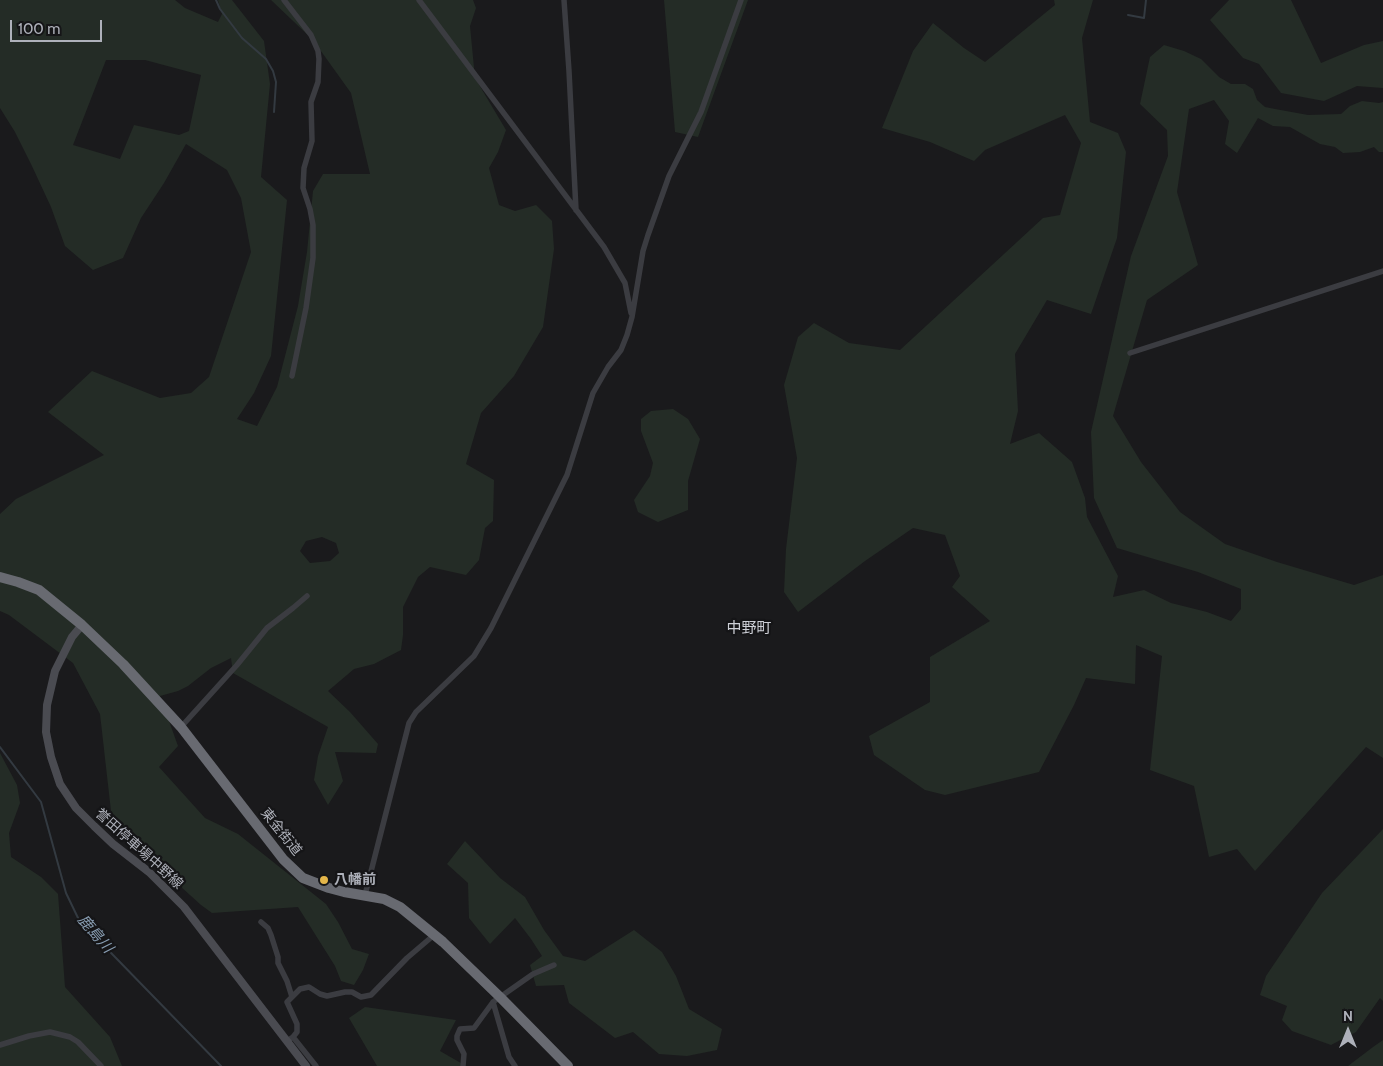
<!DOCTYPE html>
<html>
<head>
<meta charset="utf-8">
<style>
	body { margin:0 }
	#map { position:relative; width:1383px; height:1066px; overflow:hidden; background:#1a1a1c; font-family:Cabin,sans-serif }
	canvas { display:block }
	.north { position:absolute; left:1323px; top:1006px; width:50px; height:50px; -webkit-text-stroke:4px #151517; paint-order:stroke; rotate:0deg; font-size:14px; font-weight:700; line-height:20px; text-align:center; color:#aeb1ba }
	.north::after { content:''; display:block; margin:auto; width:18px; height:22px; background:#aeb1ba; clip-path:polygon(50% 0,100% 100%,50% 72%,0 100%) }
	.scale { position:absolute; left:10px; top:20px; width:92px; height:22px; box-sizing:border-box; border:2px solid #aeb1ba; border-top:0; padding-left:6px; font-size:15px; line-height:18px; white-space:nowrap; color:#aeb1ba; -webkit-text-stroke:4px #151517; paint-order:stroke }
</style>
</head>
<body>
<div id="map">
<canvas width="1383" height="1066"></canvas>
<div class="north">N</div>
<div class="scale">100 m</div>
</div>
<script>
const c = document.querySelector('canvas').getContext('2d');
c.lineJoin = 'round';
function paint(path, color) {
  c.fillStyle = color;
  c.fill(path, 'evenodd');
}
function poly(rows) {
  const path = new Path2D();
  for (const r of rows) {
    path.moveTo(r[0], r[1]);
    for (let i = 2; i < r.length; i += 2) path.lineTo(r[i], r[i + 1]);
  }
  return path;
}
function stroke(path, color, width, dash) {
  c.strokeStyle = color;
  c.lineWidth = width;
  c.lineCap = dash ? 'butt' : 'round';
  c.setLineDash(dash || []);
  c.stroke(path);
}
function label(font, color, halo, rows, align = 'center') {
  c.font = font + ' Cabin,"Noto Sans JP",sans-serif';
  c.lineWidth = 4.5;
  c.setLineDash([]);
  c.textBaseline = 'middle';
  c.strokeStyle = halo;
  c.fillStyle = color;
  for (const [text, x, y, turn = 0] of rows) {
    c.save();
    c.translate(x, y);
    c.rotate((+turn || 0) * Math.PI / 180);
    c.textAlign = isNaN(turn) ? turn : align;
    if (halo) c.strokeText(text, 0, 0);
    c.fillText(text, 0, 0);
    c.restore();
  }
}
paint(poly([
	[0,0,175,0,185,8,218,22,222,14,218,0,232,0,264,41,270,84,261,177,287,200,271,356,254,393,237,419,257,426,277,387,298,306,307,252,313,191,323,174,370,174,351,93,313,40,271,0,473,0,476,8,470,26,475,78,506,130,498,152,489,168,499,205,515,211,536,205,552,221,554,249,543,327,514,376,481,413,466,464,494,480,493,521,485,528,479,560,466,575,430,567,418,577,403,607,403,635,401,650,374,664,354,669,328,691,350,712,378,744,376,753,335,752,343,781,328,805,314,780,318,756,328,727,233,673,231,658,211,668,188,686,178,691,160,696,178,746,159,767,205,818,238,834,326,904,338,922,352,949,369,954,363,970,354,985,341,981,335,966,298,907,212,913,201,905,148,857,111,811,100,714,73,663,9,615,0,611,0,514,16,499,104,455,48,412,92,371,160,398,191,393,209,377,251,252,241,198,227,170,186,144,164,183,141,218,123,258,93,270,65,246,51,207,31,164,15,132,0,108],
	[106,60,145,60,201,75,189,131,179,135,134,125,120,159,73,145],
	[322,537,336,543,339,553,330,561,310,563,300,551,306,541],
	[664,0,748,0,698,137,675,132],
	[1054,0,1093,0,1082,38,1090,122,1118,133,1126,152,1117,238,1091,314,1047,300,1015,354,1018,411,1010,444,1039,433,1072,462,1085,498,1087,517,1118,576,1113,597,1144,590,1171,603,1207,612,1231,621,1241,609,1241,589,1198,572,1117,548,1094,498,1091,432,1131,256,1168,156,1167,130,1140,104,1150,57,1164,45,1184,51,1201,59,1219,77,1231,84,1245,84,1253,89,1257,100,1265,107,1275,109,1308,115,1341,114,1350,106,1362,101,1379,103,1383,102,1383,152,1379,152,1374,147,1360,152,1343,153,1335,147,1320,144,1290,127,1273,126,1258,118,1237,153,1225,144,1229,121,1214,100,1189,109,1177,192,1198,265,1147,300,1113,416,1141,462,1180,512,1225,544,1277,562,1354,585,1383,575,1383,758,1366,747,1255,871,1237,849,1209,857,1194,786,1150,770,1162,656,1136,645,1135,684,1086,678,1074,705,1039,772,945,795,925,790,874,755,869,736,930,702,930,657,990,621,952,587,960,576,945,535,913,528,865,561,798,612,784,592,786,549,797,458,784,385,798,337,814,323,849,343,900,350,1043,218,1060,215,1081,143,1065,115,985,150,974,161,930,142,882,128,913,51,933,23,964,48,985,62,1055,5],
	[1229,0,1291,0,1321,63,1364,45,1383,41,1383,88,1357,86,1324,101,1281,93,1259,64,1243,58,1210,20],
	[673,409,688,419,700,439,688,481,688,510,658,522,638,512,634,500,650,476,653,463,641,431,641,419,651,411],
	[0,753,17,785,20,803,9,833,11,857,41,877,58,894,65,987,110,1037,122,1066,0,1066],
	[1383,829,1383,1001,1380,998,1356,1032,1331,1045,1292,1031,1282,1020,1287,1006,1260,995,1266,976,1322,893],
	[465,841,500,878,525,897,544,930,563,956,585,961,634,930,662,952,676,976,689,1009,722,1029,717,1050,687,1056,659,1054,633,1032,615,1038,569,1003,564,985,536,986,530,965,542,956,531,939,515,918,490,944,469,918,468,883,447,864],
	[365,1007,456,1020,440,1051,466,1066,377,1066,349,1018],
	[1383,1040,1383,1066,1348,1066,1373,1047]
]), '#242c26');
stroke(poly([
	[216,0,220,9,242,38,266,59,273,71,276,82,274,112],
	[1128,15,1144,18,1146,0],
	[0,747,41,802,66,893,79,920,221,1066]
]), '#333a41', 2);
stroke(poly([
	[284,0,311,35,318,51,319,59,318,82,311,102,312,141,304,168,303,188,310,209,313,225,313,258,306,308,292,376],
	[419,0,604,247,625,283,631,313],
	[564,0,569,71,576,210],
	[1130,353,1383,271],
	[181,727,237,665,267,628,293,608,307,596],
	[365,895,409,723,416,712,474,656,491,628,567,475,593,393,608,367,621,350,627,335,632,317,643,251,648,235,669,176,701,112,741,0],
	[261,922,268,928,271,935,278,957,278,963,287,981,292,997],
	[493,1002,509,1057,515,1066],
	[293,1037,316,1066],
	[287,1041,293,1037,297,1032,297,1024,287,1002,300,989,309,987,320,994,327,996,345,992,352,992,361,997,371,995,407,958,434,935],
	[0,1045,29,1036,50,1032,70,1037,78,1042,101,1066],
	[463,1066,464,1054,457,1040,457,1036,460,1029,474,1028,493,1002,533,974,554,965]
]), '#3b3c41', 5.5);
stroke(poly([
	[82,625,72,637,55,671,47,705,46,732,51,757,60,784,76,808,94,826,113,844,149,872,184,907,306,1066]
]), '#4a4b51', 8);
stroke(poly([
	[0,577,18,582,39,590,82,625,123,664,181,727,283,859,303,878,329,888,344,892,384,899,400,907,443,942,500,997,568,1066]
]), '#686a71', 10);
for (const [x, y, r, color] of [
	[324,880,5,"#e4b64a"]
]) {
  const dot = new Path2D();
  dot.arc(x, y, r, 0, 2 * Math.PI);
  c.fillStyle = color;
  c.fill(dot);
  stroke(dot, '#151517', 2);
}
label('14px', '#aeb1ba', '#151517', [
	["東金街道",281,832,51],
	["誉田停車場中野線",139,849,42]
]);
label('bold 14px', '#aeb1ba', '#151517', [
	["八幡前",334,880]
], 'left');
label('15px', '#ced0d7', '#151517', [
	["中野町",749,629]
]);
label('italic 15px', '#889db2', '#151517', [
	["鹿島川",95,934,49]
]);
</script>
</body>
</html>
